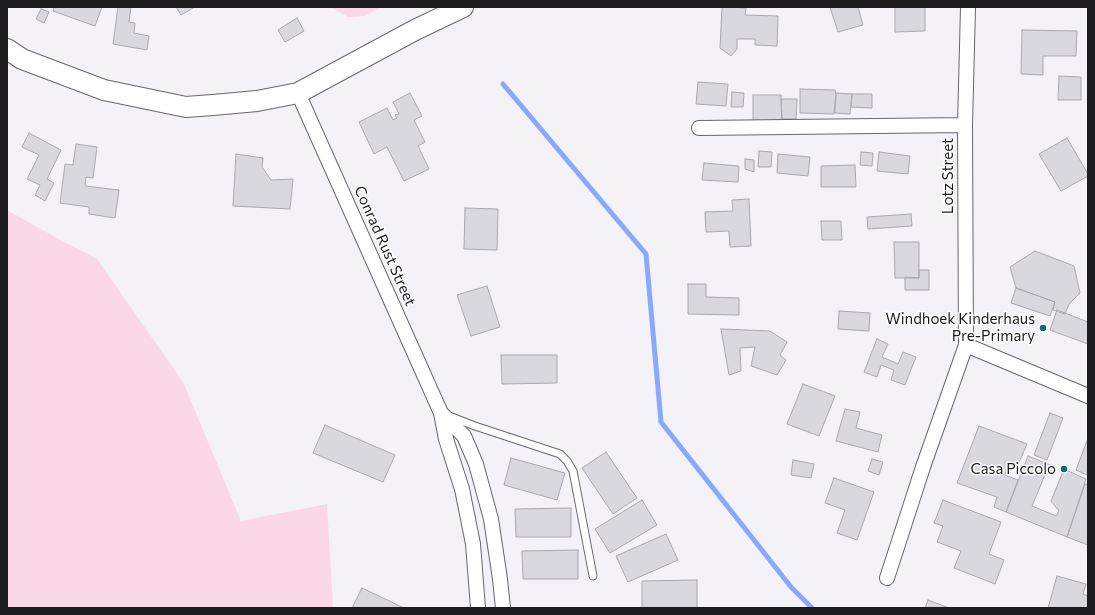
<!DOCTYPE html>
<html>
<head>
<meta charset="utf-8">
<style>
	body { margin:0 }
	#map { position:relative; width:1095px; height:615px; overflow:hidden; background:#f4f1f7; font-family:Commissioner,sans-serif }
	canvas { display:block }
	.frame { position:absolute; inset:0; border:8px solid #1b1a1c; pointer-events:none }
</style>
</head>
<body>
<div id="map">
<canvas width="1095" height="615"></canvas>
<div class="frame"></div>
</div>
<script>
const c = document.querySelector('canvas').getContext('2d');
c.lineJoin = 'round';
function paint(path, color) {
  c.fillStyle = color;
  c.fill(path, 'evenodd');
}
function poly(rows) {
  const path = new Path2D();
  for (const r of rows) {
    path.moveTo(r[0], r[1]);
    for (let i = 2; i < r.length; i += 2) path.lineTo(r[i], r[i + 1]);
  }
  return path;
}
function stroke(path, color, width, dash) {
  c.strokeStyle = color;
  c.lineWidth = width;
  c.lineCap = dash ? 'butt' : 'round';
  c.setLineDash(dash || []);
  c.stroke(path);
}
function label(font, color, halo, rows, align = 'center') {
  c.font = font + ' Commissioner,sans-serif';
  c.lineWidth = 3;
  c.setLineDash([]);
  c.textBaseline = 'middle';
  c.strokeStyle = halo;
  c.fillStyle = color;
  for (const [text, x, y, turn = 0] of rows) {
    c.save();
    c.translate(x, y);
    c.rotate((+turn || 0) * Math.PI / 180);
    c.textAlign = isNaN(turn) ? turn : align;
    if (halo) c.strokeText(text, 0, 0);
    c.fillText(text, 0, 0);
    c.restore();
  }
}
paint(poly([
	[327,7,380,7,365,16,348,17,334,9],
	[7,210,55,237,97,259,183,382,241,521,327,504,333,608,7,608]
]), '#fad8e8');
stroke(poly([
	[503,84,646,254,661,422,791,587,812,608]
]), '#88aafe', 5);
const building = poly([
	[54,7,102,7,95,26,53,11,54,7],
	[118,7,131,7,129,22,135,23,134,33,149,36,147,50,113,44,118,7],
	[176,7,195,7,181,15,176,7],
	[722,7,746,8,745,15,778,16,777,46,755,45,755,39,737,39,737,49,731,56,720,48,722,7],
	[830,7,858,7,863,25,838,32,830,7],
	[895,7,925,7,925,31,895,32,895,7],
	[41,9,49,12,44,23,36,19,41,9],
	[297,18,304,31,285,42,278,30,297,18],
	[1022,30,1077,31,1076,56,1043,56,1043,75,1021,74,1022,30],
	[1059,76,1081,77,1081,100,1058,100,1059,76],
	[698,82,728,84,726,106,696,104,698,82],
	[800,89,835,90,836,93,834,114,800,113,800,89],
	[732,92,744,93,743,107,731,107,732,92],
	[410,93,422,116,414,120,425,142,418,146,429,169,404,181,387,147,374,154,359,122,387,108,393,120,397,118,395,115,399,114,393,102,410,93],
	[836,93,852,94,850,114,835,113,836,93],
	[852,94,872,94,872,108,851,107,852,94],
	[753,95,781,95,782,121,753,121,753,95],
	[781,99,797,99,796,119,782,119,781,99],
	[29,133,61,150,47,179,54,183,45,201,35,195,40,185,27,179,39,155,22,147,29,133],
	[1067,138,1088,174,1088,176,1061,191,1039,154,1067,138],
	[76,144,97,147,93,178,86,177,85,186,119,190,115,218,89,214,89,207,60,203,65,164,73,165,76,144],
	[759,151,772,152,771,167,758,167,759,151],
	[861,152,873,153,872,166,860,165,861,152],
	[879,152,910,156,908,174,877,171,879,152],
	[236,154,263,158,262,167,271,180,293,179,290,209,233,206,236,154],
	[778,154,810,157,808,176,777,173,778,154],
	[745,159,754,160,754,172,745,169,745,159],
	[704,163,739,166,738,182,702,180,704,163],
	[855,165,856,187,821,187,821,166,855,165],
	[749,199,751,246,730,247,729,231,706,232,705,212,733,211,732,200,749,199],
	[465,208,498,209,497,250,464,249,465,208],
	[911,214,912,226,868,229,867,217,911,214],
	[821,221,841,221,842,240,822,240,821,221],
	[894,242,919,242,919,278,895,278,894,242],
	[1035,251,1074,266,1080,293,1069,304,1065,314,1053,310,1055,302,1016,288,1010,267,1035,251],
	[919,270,929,270,929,290,905,290,905,277,919,278,919,270],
	[688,284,706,284,706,297,739,298,739,315,688,314,688,284],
	[487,286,500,327,471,336,457,295,487,286],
	[1016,288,1055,302,1050,316,1011,303,1016,288],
	[1057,310,1088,322,1088,344,1050,330,1057,310],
	[839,311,870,313,869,331,838,329,839,311],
	[721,329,770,331,787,342,780,355,786,360,777,375,751,366,755,347,740,348,741,371,729,375,721,329],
	[877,339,888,344,882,357,898,364,903,352,916,357,905,385,891,380,894,370,881,365,877,377,864,372,877,339],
	[501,355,557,355,557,383,502,384,501,355],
	[803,384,835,396,819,436,787,424,803,384],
	[845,409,860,412,856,428,882,435,878,452,836,441,845,409],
	[1050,413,1063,418,1047,460,1034,455,1050,413],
	[325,425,395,455,383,482,313,453,325,425],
	[979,426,1027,444,1017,467,1009,464,1005,475,1018,480,1006,512,994,507,997,497,957,483,979,426],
	[1088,438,1088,473,1087,475,1076,470,1088,438],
	[606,452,637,498,613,514,582,468,606,452],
	[1028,456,1053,466,1050,473,1045,475,1032,506,1056,516,1059,511,1051,501,1064,469,1086,479,1067,537,1006,512,1028,456],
	[511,458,565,473,557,500,504,485,511,458],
	[872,459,883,462,879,475,868,471,872,459],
	[793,460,814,464,811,478,791,475,793,460],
	[834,478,874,492,857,540,837,533,845,510,825,503,834,478],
	[1085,484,1088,485,1088,545,1067,537,1085,484],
	[642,500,657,525,610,553,595,529,642,500],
	[943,500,1001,522,989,554,1004,560,995,584,954,568,961,551,937,542,943,526,934,523,943,500],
	[571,508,571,537,516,537,515,509,571,508],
	[666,534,678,560,628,582,616,556,666,534],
	[578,550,578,579,523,579,522,551,578,550],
	[1057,576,1086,584,1083,594,1088,596,1088,608,1048,608,1057,576],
	[697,580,697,608,642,608,642,581,697,580],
	[362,588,404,608,352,608,362,588],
	[928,600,949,608,925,608,928,600]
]);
paint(building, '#d8d8de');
stroke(building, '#a8a8ae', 1);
const lane = poly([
	[449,416,475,426,560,454,567,461,573,471,593,576]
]);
const street = poly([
	[298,93,441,413,446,439,462,489,473,544,478,608],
	[699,128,965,125],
	[966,345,1088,396],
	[441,413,464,436,476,464,491,519,500,579,503,608],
	[887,578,923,467,966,345,965,125,968,7]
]);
const secondary = poly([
	[7,49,22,59,104,90,186,107,213,105,257,101,298,93,415,30,463,7]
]);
stroke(lane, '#69666c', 9);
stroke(street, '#69666c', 16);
stroke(secondary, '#69666c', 22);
stroke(lane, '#fff', 7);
stroke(street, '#fff', 14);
stroke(secondary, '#fff', 20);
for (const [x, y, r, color] of [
	[1043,328,4,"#1b676f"],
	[1064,469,4,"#1b676f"]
]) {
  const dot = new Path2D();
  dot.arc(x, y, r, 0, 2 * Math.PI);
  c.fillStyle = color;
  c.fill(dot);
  stroke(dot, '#fff', 1.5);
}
label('15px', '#1b1a1c', '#fff', [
	["Lotz Street",948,176,-90],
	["Conrad Rust Street",385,246,66]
]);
label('15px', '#1b1a1c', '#fff', [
	["Windhoek Kinderhaus",1035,319],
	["Pre-Primary",1035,336],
	["Casa Piccolo",1056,469]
], 'right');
</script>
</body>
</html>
